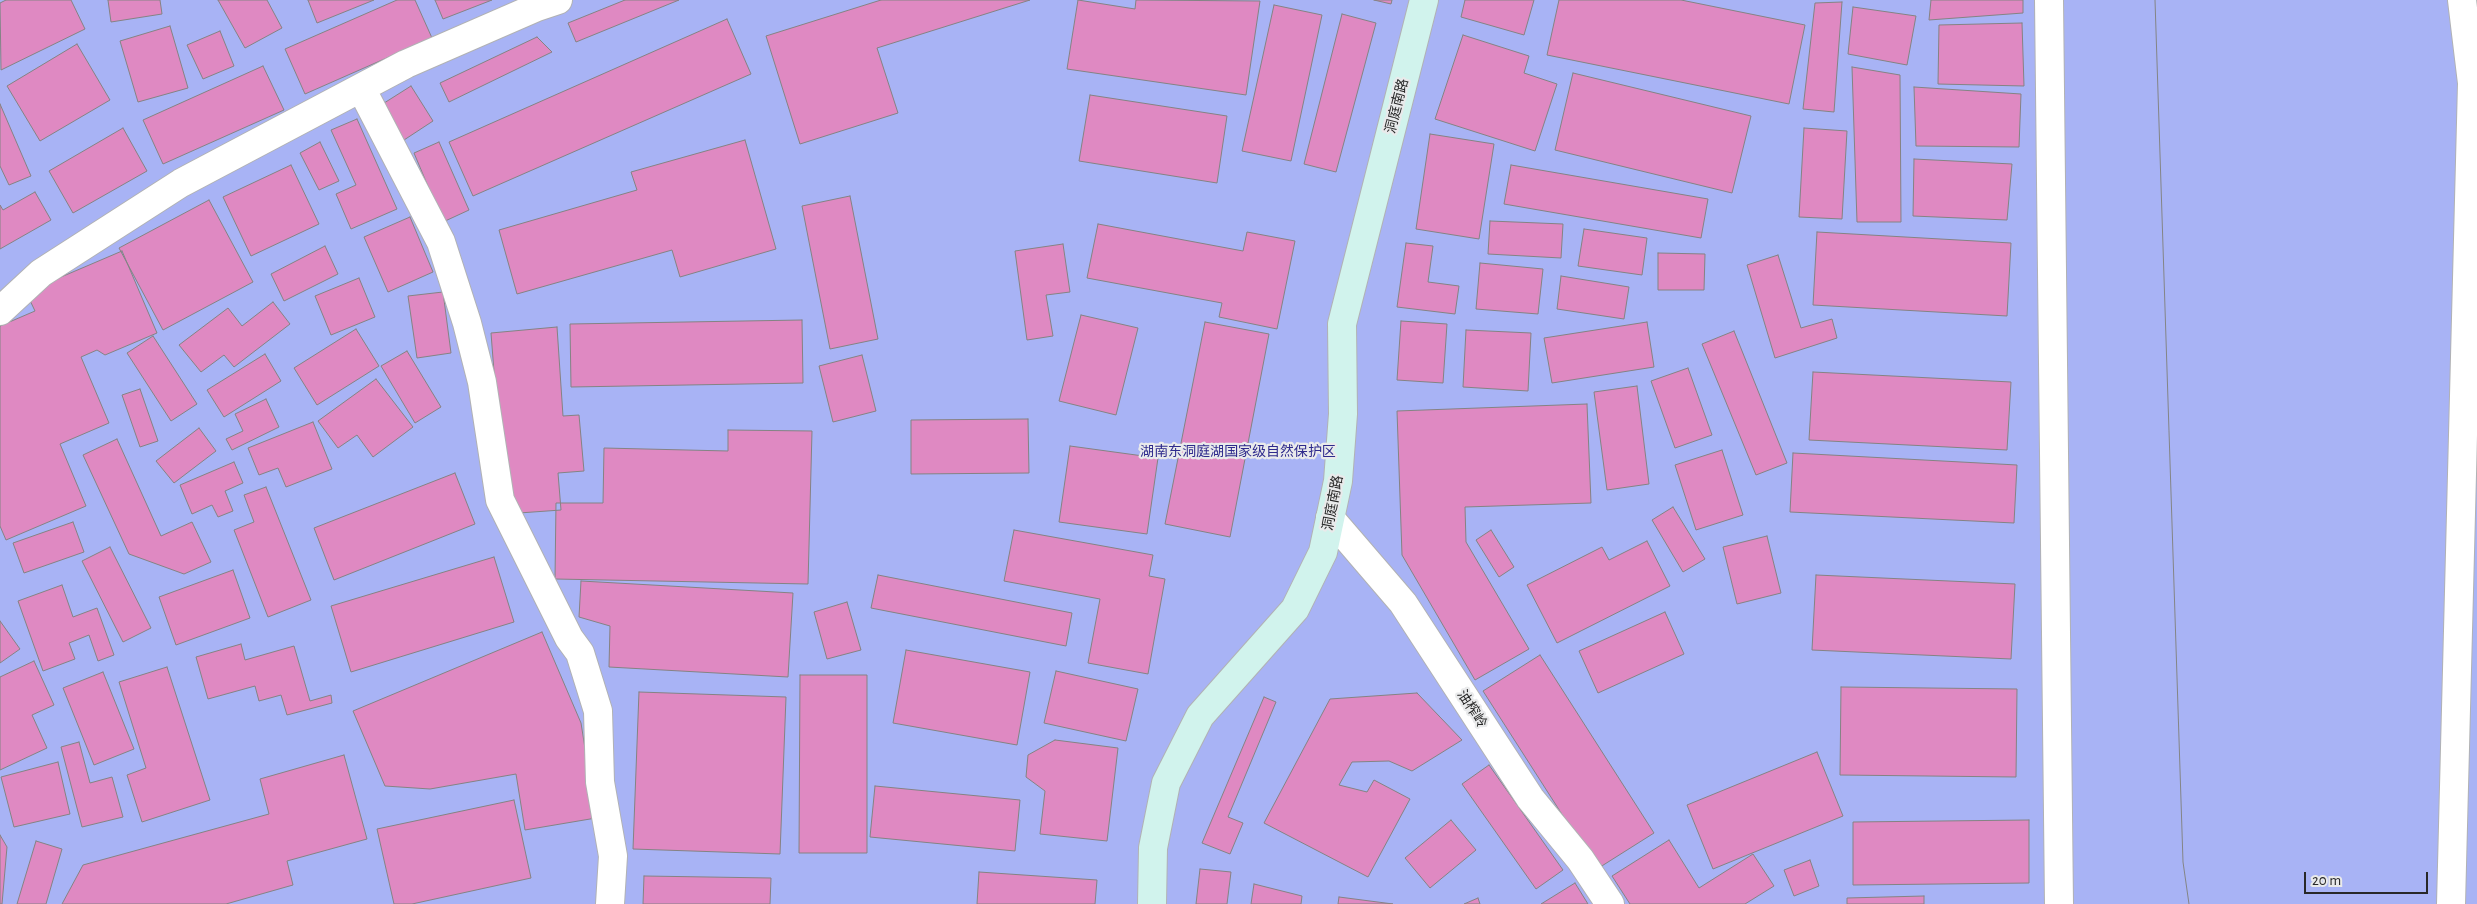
<!DOCTYPE html>
<html>
<head>
<meta charset="utf-8">
<style>
	body { margin:0 }
	#map { position:relative; width:2477px; height:904px; overflow:hidden; background:#e9eaeb; font-family:"Alegreya Sans",sans-serif }
	canvas { display:block }
	.scale { position:absolute; left:2304px; top:872px; width:124px; height:22px; box-sizing:border-box; border:2px solid #282828; border-top:0; padding-left:6px; font-size:15px; line-height:18px; white-space:nowrap; color:#282828; -webkit-text-stroke:4px #e9eaeb; paint-order:stroke }
</style>
</head>
<body>
<div id="map">
<canvas width="2477" height="904"></canvas>
<div class="scale">20 m</div>
</div>
<script>
const c = document.querySelector('canvas').getContext('2d');
c.lineJoin = 'round';
function paint(path, color) {
  c.fillStyle = color;
  c.fill(path, 'evenodd');
}
function poly(rows) {
  const path = new Path2D();
  for (const r of rows) {
    path.moveTo(r[0], r[1]);
    for (let i = 2; i < r.length; i += 2) path.lineTo(r[i], r[i + 1]);
  }
  return path;
}
function stroke(path, color, width, dash) {
  c.strokeStyle = color;
  c.lineWidth = width;
  c.lineCap = dash ? 'butt' : 'round';
  c.setLineDash(dash || []);
  c.stroke(path);
}
function label(font, color, halo, rows, align = 'center') {
  c.font = font + ' "Alegreya Sans","Noto Sans SC",sans-serif';
  c.lineWidth = 4.5;
  c.setLineDash([]);
  c.textBaseline = 'middle';
  c.strokeStyle = halo;
  c.fillStyle = color;
  for (const [text, x, y, turn = 0] of rows) {
    c.save();
    c.translate(x, y);
    c.rotate((+turn || 0) * Math.PI / 180);
    c.textAlign = isNaN(turn) ? turn : align;
    if (halo) c.strokeText(text, 0, 0);
    c.fillText(text, 0, 0);
    c.restore();
  }
}
paint(poly([
	[0,0,2477,0,2477,904,0,904]
]), '#a8b3f5');
const building = poly([
	[6,0,71,0,85,29,1,70,0,3,6,0],
	[108,0,160,0,162,14,111,22,108,0],
	[218,0,267,0,282,28,245,48,218,0],
	[308,0,374,0,317,23,308,0],
	[397,0,415,0,432,38,305,94,285,49,397,0],
	[435,0,492,0,443,19,435,0],
	[625,0,679,0,576,42,568,23,625,0],
	[881,0,1030,0,877,48,898,113,800,144,766,36,881,0],
	[1078,0,1135,9,1136,0,1260,1,1246,95,1067,69,1078,0],
	[1374,0,1392,0,1391,4,1374,0],
	[1465,0,1534,0,1524,35,1461,17,1465,0],
	[1559,0,1681,0,1805,25,1789,104,1547,55,1559,0],
	[1931,0,2023,0,2023,13,1929,20,1931,0],
	[1842,2,1834,112,1803,109,1815,3,1842,2],
	[1274,5,1322,15,1291,161,1242,151,1274,5],
	[1853,7,1916,16,1907,65,1848,54,1853,7],
	[1342,14,1376,23,1336,172,1304,164,1342,14],
	[727,19,751,74,473,196,449,142,727,19],
	[2022,23,2024,86,1938,84,1939,25,2022,23],
	[170,26,188,88,138,102,120,41,170,26],
	[220,31,234,66,203,79,187,45,220,31],
	[1463,35,1529,56,1524,73,1557,84,1535,151,1435,119,1463,35],
	[537,37,552,52,449,102,440,83,537,37],
	[77,44,110,100,40,141,7,86,77,44],
	[263,66,284,110,163,164,143,120,263,66],
	[1852,67,1900,75,1901,222,1857,222,1852,67],
	[1573,73,1751,116,1732,193,1555,150,1573,73],
	[411,86,433,121,404,140,381,105,411,86],
	[1914,87,2021,94,2019,147,1916,146,1914,87],
	[1090,95,1227,116,1217,183,1079,161,1090,95],
	[0,104,31,176,9,185,0,166,0,104],
	[357,119,397,209,351,229,336,194,356,185,331,130,357,119],
	[123,128,147,171,73,213,49,171,123,128],
	[1804,128,1847,131,1842,219,1799,217,1804,128],
	[1430,134,1494,144,1479,239,1416,229,1430,134],
	[745,140,776,249,680,277,672,250,517,294,499,230,637,190,631,172,745,140],
	[320,142,339,181,319,190,300,153,320,142],
	[439,142,469,210,443,222,414,153,439,142],
	[1914,159,2012,164,2007,220,1913,216,1914,159],
	[291,165,319,224,251,256,223,197,291,165],
	[1511,165,1708,199,1701,238,1504,204,1511,165],
	[35,192,51,220,0,249,0,205,3,210,35,192],
	[850,196,878,339,830,349,802,206,850,196],
	[209,200,253,282,163,330,119,248,209,200],
	[410,217,433,272,388,292,364,237,410,217],
	[1490,221,1563,224,1561,258,1488,254,1490,221],
	[1098,224,1243,251,1247,232,1295,241,1277,329,1219,317,1222,303,1087,278,1098,224],
	[1584,229,1647,238,1642,275,1578,266,1584,229],
	[1817,232,2011,243,2007,316,1813,305,1817,232],
	[1406,243,1433,246,1428,282,1459,286,1455,314,1397,307,1406,243],
	[1063,244,1070,292,1046,295,1053,336,1027,340,1015,251,1063,244],
	[325,246,338,274,284,301,271,274,325,246],
	[122,251,157,333,105,355,97,350,81,357,109,423,60,444,86,506,6,540,0,526,0,326,35,311,26,292,122,251],
	[1658,253,1705,254,1704,290,1658,290,1658,253],
	[1778,255,1801,328,1832,319,1837,338,1775,358,1747,265,1778,255],
	[1480,263,1543,269,1538,314,1476,309,1480,263],
	[1561,276,1629,287,1624,319,1557,309,1561,276],
	[359,278,375,317,331,335,315,296,359,278],
	[443,292,451,353,417,358,408,296,443,292],
	[273,302,290,324,234,367,224,355,201,372,179,345,228,308,242,326,273,302],
	[1081,315,1138,328,1116,415,1059,401,1081,315],
	[802,320,803,383,571,387,570,324,802,320],
	[1401,321,1447,324,1443,383,1397,380,1401,321],
	[1205,322,1269,334,1230,537,1165,524,1205,322],
	[1647,322,1654,367,1552,383,1544,338,1647,322],
	[557,327,563,416,579,415,584,471,558,473,561,510,505,514,491,333,557,327],
	[356,329,379,366,317,405,294,368,356,329],
	[1466,330,1531,333,1528,391,1463,387,1466,330],
	[1734,331,1787,463,1756,475,1702,344,1734,331],
	[153,336,197,404,171,421,127,353,153,336],
	[407,351,441,407,415,423,381,366,407,351],
	[265,354,281,381,224,417,207,390,265,354],
	[862,355,876,411,833,422,819,366,862,355],
	[1688,368,1712,435,1675,448,1651,381,1688,368],
	[1813,372,2011,382,2007,450,1809,440,1813,372],
	[376,379,413,427,373,457,357,435,338,448,318,421,376,379],
	[1637,386,1649,484,1607,490,1594,392,1637,386],
	[140,389,158,441,140,447,122,395,140,389],
	[266,399,279,427,232,450,226,439,243,431,235,414,266,399],
	[1587,404,1591,503,1465,507,1466,542,1529,649,1475,680,1402,555,1397,411,1587,404],
	[1028,419,1029,473,911,474,911,420,1028,419],
	[313,422,332,469,286,487,278,468,259,475,248,448,313,422],
	[199,428,216,451,174,483,156,461,199,428],
	[728,430,812,431,808,584,555,579,556,503,603,503,604,448,728,451,728,430],
	[117,439,161,536,192,522,211,562,184,574,129,554,83,455,117,439],
	[1070,446,1158,458,1147,534,1059,522,1070,446],
	[1722,450,1743,515,1696,530,1675,465,1722,450],
	[1793,453,2017,465,2014,523,1790,512,1793,453],
	[234,462,243,483,225,491,233,511,218,517,212,505,192,514,180,485,234,462],
	[455,473,475,524,334,580,314,528,455,473],
	[266,487,311,600,268,617,234,530,254,522,244,495,266,487],
	[1673,507,1705,559,1683,572,1652,520,1673,507],
	[73,522,84,552,24,573,13,543,73,522],
	[1014,530,1153,555,1149,576,1165,579,1148,674,1088,663,1100,599,1004,581,1014,530],
	[1491,530,1514,567,1499,577,1476,540,1491,530],
	[1767,536,1781,593,1737,604,1723,547,1767,536],
	[1647,541,1670,586,1557,643,1527,585,1602,547,1609,560,1647,541],
	[110,547,151,628,123,642,82,561,110,547],
	[494,557,514,622,351,672,331,606,494,557],
	[233,570,250,618,176,645,159,597,233,570],
	[878,575,1072,613,1066,646,871,608,878,575],
	[1816,575,2015,584,2011,659,1812,650,1816,575],
	[581,581,793,593,788,677,609,667,610,626,579,617,581,581],
	[62,585,73,617,97,608,114,655,98,661,89,635,69,643,75,659,43,671,18,601,62,585],
	[847,602,861,650,827,659,814,612,847,602],
	[1665,612,1684,654,1598,693,1579,651,1665,612],
	[0,621,20,649,0,663,0,621],
	[542,632,581,723,596,818,525,830,516,774,430,789,385,786,353,711,542,632],
	[241,644,245,660,294,646,310,701,331,695,332,703,287,715,281,695,259,701,255,686,208,699,196,657,241,644],
	[906,650,1030,672,1017,745,893,723,906,650],
	[1540,655,1654,833,1597,869,1483,691,1540,655],
	[34,661,54,705,32,715,47,748,0,770,0,677,34,661],
	[167,667,210,800,142,822,127,775,146,768,119,682,167,667],
	[1056,671,1138,689,1126,741,1044,723,1056,671],
	[103,672,134,749,94,765,63,688,103,672],
	[800,675,867,675,867,853,799,853,800,675],
	[1841,687,2017,689,2016,777,1840,775,1841,687],
	[639,692,786,697,780,854,633,849,639,692],
	[1417,693,1462,740,1412,771,1389,761,1352,762,1339,785,1367,792,1374,780,1410,799,1368,877,1264,823,1330,699,1417,693],
	[1264,697,1276,702,1228,817,1243,823,1230,854,1202,843,1264,697],
	[1055,740,1118,748,1107,841,1040,834,1045,791,1026,777,1028,755,1055,740],
	[79,742,90,783,112,777,123,817,82,827,61,747,79,742],
	[1817,752,1843,816,1713,869,1687,805,1817,752],
	[344,755,367,839,287,861,293,885,226,904,62,904,83,865,269,814,260,779,344,755],
	[58,762,70,814,14,827,1,777,58,762],
	[1489,765,1563,870,1536,889,1462,784,1489,765],
	[875,786,1020,800,1015,851,870,837,875,786],
	[514,800,531,878,412,904,394,904,377,829,514,800],
	[1451,820,1476,850,1430,888,1405,858,1451,820],
	[2029,820,2029,883,1853,885,1853,822,2029,820],
	[0,835,7,847,2,904,0,904,0,835],
	[1669,840,1699,888,1753,854,1774,886,1745,904,1630,904,1612,876,1669,840],
	[36,841,62,849,46,904,17,904,36,841],
	[1810,860,1819,886,1794,896,1784,870,1810,860],
	[1200,869,1231,872,1227,904,1196,904,1200,869],
	[979,872,1097,880,1095,904,977,904,979,872],
	[644,876,771,878,770,904,643,904,644,876],
	[1575,883,1588,904,1541,904,1575,883],
	[1254,884,1302,896,1301,904,1251,904,1254,884],
	[1924,896,1924,904,1847,904,1847,898,1924,896],
	[1339,897,1393,904,1338,904,1339,897],
	[1478,898,1480,904,1464,904,1478,898]
]);
paint(building, '#df89c2');
stroke(building, '#858384', 1);
const minor = poly([
	[2049,0,2059,904],
	[361,88,441,242,467,323,482,382,500,500,569,638,580,653,598,711,600,782,613,856,610,904],
	[0,311,41,273,181,183,406,64,537,7,558,0],
	[1330,518,1403,603,1530,798,1580,859,1610,904],
	[2451,904,2472,83,2462,0]
]);
const secondary = poly([
	[1152,904,1153,848,1166,783,1200,716,1295,609,1323,552,1338,481,1343,414,1342,324,1424,0]
]);
stroke(minor, '#b1b2b4', 30);
stroke(secondary, '#b1b2b4', 30);
stroke(minor, '#fff', 28);
stroke(secondary, '#d1f3ed', 28);
stroke(poly([
	[2155,0,2183,862,2189,904]
]), '#848585', 1);
label('14px', '#282828', '#e9eaeb', [
	["洞庭南路",1397,106,-76],
	["洞庭南路",1333,503,-79],
	["油榨岭",1472,709,57]
]);
label('14px', '#2e2a8c', '#e9eaeb', [
	["湖南东洞庭湖国家级自然保护区",1238,452]
]);
</script>
</body>
</html>
